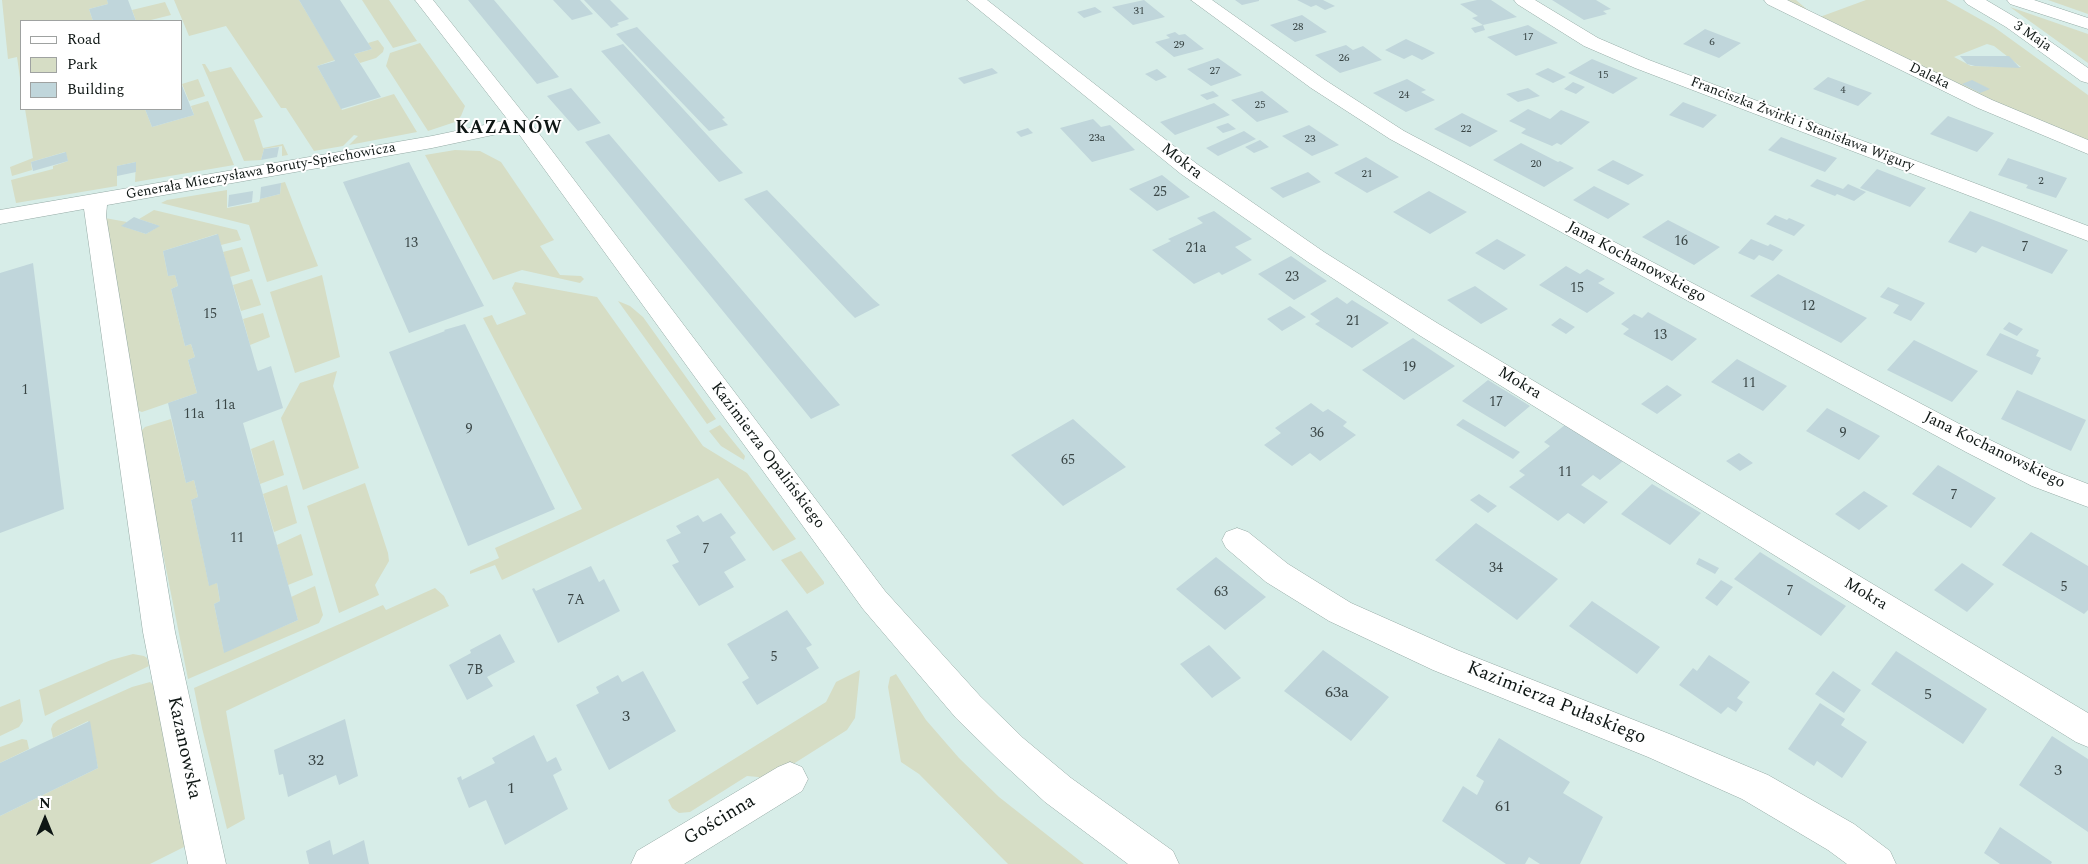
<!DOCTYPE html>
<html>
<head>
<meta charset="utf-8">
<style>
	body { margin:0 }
	#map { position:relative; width:2088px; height:864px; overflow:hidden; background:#d7ede8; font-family:Spectral,serif }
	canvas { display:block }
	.legend { position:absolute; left:20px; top:20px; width:162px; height:90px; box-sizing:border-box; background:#fff; border:1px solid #9fa2a1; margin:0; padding:6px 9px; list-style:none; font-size:15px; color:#0e1614 }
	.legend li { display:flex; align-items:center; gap:10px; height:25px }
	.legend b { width:25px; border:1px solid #9fa2a1 }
	.north { position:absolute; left:20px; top:794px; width:50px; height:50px; -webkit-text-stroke:4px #fff; paint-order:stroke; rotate:0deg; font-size:14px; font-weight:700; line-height:20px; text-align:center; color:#0e1614 }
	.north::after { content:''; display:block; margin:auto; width:18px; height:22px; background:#0e1614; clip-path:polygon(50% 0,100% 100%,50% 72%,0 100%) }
</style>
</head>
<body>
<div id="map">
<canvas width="2088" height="864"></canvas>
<ul class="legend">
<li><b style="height:6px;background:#fff"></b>Road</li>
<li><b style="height:14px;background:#d6ddc5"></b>Park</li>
<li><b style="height:14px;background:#c0d6db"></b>Building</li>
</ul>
<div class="north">N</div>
</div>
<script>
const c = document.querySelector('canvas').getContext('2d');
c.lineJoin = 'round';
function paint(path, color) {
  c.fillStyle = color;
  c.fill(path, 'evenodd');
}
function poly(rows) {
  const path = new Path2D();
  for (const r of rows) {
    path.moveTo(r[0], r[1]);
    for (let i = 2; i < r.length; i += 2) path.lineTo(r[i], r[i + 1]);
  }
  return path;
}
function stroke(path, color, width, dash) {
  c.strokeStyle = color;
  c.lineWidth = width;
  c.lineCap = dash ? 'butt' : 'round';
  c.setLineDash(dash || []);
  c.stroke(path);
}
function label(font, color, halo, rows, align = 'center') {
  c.font = font + ' Spectral,serif';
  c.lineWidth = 4;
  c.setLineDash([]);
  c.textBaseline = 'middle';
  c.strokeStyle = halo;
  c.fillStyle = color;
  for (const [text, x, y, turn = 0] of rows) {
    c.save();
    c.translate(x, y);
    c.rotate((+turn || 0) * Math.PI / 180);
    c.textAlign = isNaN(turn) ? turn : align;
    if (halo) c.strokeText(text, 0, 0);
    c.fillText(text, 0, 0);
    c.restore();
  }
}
paint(poly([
	[2,0,107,0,108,4,89,9,93,21,21,21,21,85,17,57,8,59],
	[174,0,299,0,335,60,317,66,342,110,394,94,417,132,349,145,358,136,354,135,343,146,314,151,286,108,281,108,226,26,189,36],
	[362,0,389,0,417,41,393,48],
	[1779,0,1796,0,1817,18,1866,0,1946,0,1994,27,2088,95,2088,145,2067,137],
	[1987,44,1994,46,2021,67,1971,66,1954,57],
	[2048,0,2088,0,2088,14],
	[165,2,171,15,147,21,136,21,132,10],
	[2010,7,2088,34,2088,63],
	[378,40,384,48,383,52,376,58,360,63,354,54,372,49,368,43],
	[420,43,465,106,461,116,455,122,428,131,386,66,390,53],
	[202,64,205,64,210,72,231,67,263,117,254,120,263,148,283,144,288,155,282,156,282,146,264,149,261,160,244,161],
	[198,79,205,96,189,101,182,84],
	[208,101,234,165,135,182,136,162,117,166,117,186,16,203,11,180,53,169,53,166,68,161,65,152,31,162,32,170,12,176,10,167,33,158,25,109,145,109,152,127,194,115,191,106],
	[455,150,480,151,501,162,554,240,540,246,560,275,581,276,584,279,580,283,522,270,493,280,425,155],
	[285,182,318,266,267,282,249,225,161,203,167,200,227,190,227,208,259,202,260,199,280,194,281,183],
	[154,210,237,230,241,240,221,245,217,234,163,251,168,276,175,275,178,286,171,289,185,346,191,344,195,357,188,360,197,393,142,412,136,410,105,218,127,222,122,226,146,234,159,226,139,219],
	[242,247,250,271,230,277,223,252],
	[322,275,340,357,295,373,270,292],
	[252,279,261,305,241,311,233,285],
	[515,282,597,297,703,446,747,473,796,539,773,551,718,478,502,580,495,565,470,574,470,571,499,558,495,548,582,509,483,318,492,315,497,325,526,314,512,288],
	[618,301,630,306,643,317,716,419,707,424],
	[263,313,270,337,250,345,243,319],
	[337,371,333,386,359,468,303,490,281,418,300,383],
	[171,419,186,483,194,480,198,497,191,500,209,585,217,583,220,601,214,604,224,652,298,620,291,597,315,586,323,615,319,623,188,679,139,433,145,427],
	[720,425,745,456,744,460,721,446,709,431],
	[274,440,284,475,260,484,251,449],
	[365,483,388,553,389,561,375,585,379,595,339,613,307,506],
	[287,485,297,523,274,532,263,494],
	[301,534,313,575,288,585,277,545],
	[801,551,824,582,824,584,807,594,781,560],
	[435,588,444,596,449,606,226,711,245,819,227,829,202,728,194,688,383,605,386,610],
	[133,654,144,656,147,658,149,666,45,716,39,690,111,660],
	[860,670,855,718,847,730,771,778,763,780,758,777,747,776,690,812,679,813,672,808,668,800,826,702,836,682],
	[896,674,926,720,959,758,999,797,1084,864,1008,864,919,774,901,762,888,687,890,677],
	[150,682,157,688,186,846,150,864,0,864,0,816,98,768,88,721,53,738,51,729,53,724,58,720,132,687],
	[20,699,23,721,19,727,0,736,0,707],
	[22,739,27,740,29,749,0,763,0,747]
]), '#d6ddc5');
paint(poly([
	[107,0,128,0,136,21,93,21,89,9,108,4],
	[299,0,340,0,372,49,354,54,381,97,341,109,317,66,335,61],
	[468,0,494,0,559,77,537,84],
	[553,0,580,0,593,14,572,20],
	[584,0,610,0,629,19,617,23,619,25,611,28],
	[1144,0,1165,17,1133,25,1112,7],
	[1235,0,1259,0,1259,1,1242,5],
	[1297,0,1323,0,1335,6,1325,10,1316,5,1311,7],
	[1477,0,1491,0,1517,17,1483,25,1485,30,1475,33,1471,28,1483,25,1472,18,1478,16,1460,4],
	[1552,0,1596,0,1611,9,1603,11,1607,14,1584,20],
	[1095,7,1102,12,1084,18,1077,12],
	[1302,15,1327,32,1295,42,1270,25],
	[1528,25,1558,43,1516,56,1487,37],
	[637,27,725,118,722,119,728,125,709,131,616,34],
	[1705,29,1741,43,1719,58,1683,44],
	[1175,32,1179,35,1185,34,1204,49,1174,57,1155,42,1170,38,1166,35],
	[1406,39,1425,48,1435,53,1422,60,1412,55,1404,59,1385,50],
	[623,44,721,150,743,173,719,182,601,51],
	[1346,45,1353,50,1363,46,1382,60,1340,73,1315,55],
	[1960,56,2009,56,2020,68,1975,66,1967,64],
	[1218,58,1242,75,1211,86,1187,69],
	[1592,59,1638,78,1613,94,1568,73],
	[992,68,998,73,964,84,958,78],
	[1548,68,1566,77,1553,83,1535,74],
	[1157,69,1167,77,1156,81,1145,74],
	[1828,77,1872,93,1858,106,1813,89],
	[1407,79,1426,90,1421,92,1435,100,1406,112,1373,93],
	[1972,80,1990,89,1980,93,1962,84],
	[1573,82,1585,87,1576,94,1564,89],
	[181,83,194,115,152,127,145,109,181,109],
	[571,88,601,123,578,131,547,96],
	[1528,88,1540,96,1518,102,1506,94],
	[1213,91,1219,96,1207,100,1200,95],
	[1262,91,1289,112,1257,122,1231,100],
	[1683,102,1717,115,1703,128,1669,115],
	[1214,103,1230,115,1175,135,1160,122],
	[1528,109,1550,119,1561,110,1590,122,1561,145,1557,143,1552,146,1521,133,1526,129,1509,121],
	[1462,113,1498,131,1470,147,1434,129],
	[1948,116,1994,133,1977,152,1930,134],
	[1093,119,1101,127,1110,125,1135,150,1092,162,1060,128],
	[1228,123,1236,129,1223,133,1216,127],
	[1309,125,1339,145,1312,156,1282,136],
	[1028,128,1033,133,1021,137,1016,132],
	[1244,131,1256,139,1218,156,1206,148],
	[609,134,840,405,811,419,585,142],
	[1781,137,1837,158,1825,172,1768,150],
	[1260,140,1269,147,1254,153,1245,147],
	[1521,143,1558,162,1560,161,1574,168,1544,187,1493,160],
	[279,147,277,157,261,160,264,149],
	[66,152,68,161,33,171,31,162],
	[1366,157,1399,177,1367,193,1334,173],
	[2008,158,2067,178,2056,198,2026,188,2028,185,1998,175],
	[1613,160,1644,175,1628,185,1597,170],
	[136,162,136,172,117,176,117,166],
	[409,162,484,306,409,333,343,182],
	[1877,169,1926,188,1910,207,1860,188],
	[1308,172,1321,182,1283,198,1270,188],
	[1162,175,1190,197,1157,211,1129,189],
	[1817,179,1843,189,1848,184,1866,192,1854,201,1837,194,1835,196,1810,186],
	[281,183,280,194,260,199,261,187],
	[1594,186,1630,204,1608,219,1573,200],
	[767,190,873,299,880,305,855,318,847,310,744,199],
	[253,191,252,202,228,207,229,195],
	[1429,191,1467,212,1430,234,1393,212],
	[1214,211,1252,239,1235,247,1252,260,1222,275,1219,272,1194,284,1152,250,1171,241,1168,239,1203,223,1197,218],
	[1970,211,1999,222,2068,250,2052,274,1982,246,1976,253,1948,242],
	[1775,215,1787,220,1789,218,1805,225,1794,236,1766,224],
	[134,217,139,219,160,226,146,234,121,226],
	[1668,220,1720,247,1694,265,1642,237],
	[218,234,257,369,258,371,271,366,283,408,243,423,298,620,224,653,214,604,220,601,217,583,209,586,191,500,198,497,194,480,186,483,168,403,197,393,188,360,195,357,191,344,185,346,171,289,178,286,175,275,168,276,163,251],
	[1497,239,1526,255,1504,270,1475,253],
	[1751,239,1768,246,1770,244,1783,250,1773,261,1759,255,1754,260,1738,253],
	[1291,256,1327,281,1294,300,1258,274],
	[33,263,64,509,0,533,0,273],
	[1566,266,1580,274,1587,269,1605,279,1598,283,1615,293,1587,313,1539,285],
	[1778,274,1867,318,1841,343,1750,296],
	[1475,286,1508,309,1481,324,1447,300],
	[1888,287,1925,303,1911,321,1893,313,1899,305,1880,297],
	[1337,297,1347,304,1352,300,1389,323,1352,348,1315,324,1320,321,1310,314],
	[1290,306,1306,317,1282,331,1267,319],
	[1648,312,1697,339,1672,361,1623,334,1629,329,1621,324,1634,314,1642,318],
	[1560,318,1575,327,1566,334,1551,325],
	[2009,322,2023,329,2017,336,2003,329],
	[465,324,555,509,468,546,389,352,445,331,444,330],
	[2000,333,2039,350,2036,356,2041,358,2032,375,1986,355],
	[1413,338,1455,366,1404,400,1362,370],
	[1914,340,1978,371,1952,402,1887,370],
	[1737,359,1787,386,1763,411,1711,382],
	[1488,380,1530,406,1505,427,1462,401],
	[1667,385,1682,395,1657,414,1641,404],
	[2017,390,2086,420,2071,451,2001,419],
	[1311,403,1323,412,1328,409,1347,422,1343,426,1356,435,1320,461,1310,453,1292,466,1264,445,1281,433,1275,428],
	[1827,408,1880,436,1859,460,1806,431],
	[1073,419,1126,467,1063,506,1011,455],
	[1463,419,1494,437,1520,452,1513,459,1456,425],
	[1566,424,1623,461,1600,480,1593,475,1581,485,1608,502,1584,524,1568,513,1558,521,1509,487,1525,475,1519,471,1550,446,1544,442],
	[1739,453,1753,463,1740,471,1726,461],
	[1938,465,1996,498,1971,528,1912,494],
	[1652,484,1701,513,1670,545,1621,514],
	[1864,491,1888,506,1859,530,1835,514],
	[1479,494,1497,506,1488,513,1470,500],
	[721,513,736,533,730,537,746,560,724,572,734,587,699,606,672,565,679,562,666,540,681,533,676,526,698,515,703,522],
	[1476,523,1558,579,1517,620,1435,560],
	[2031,532,2088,566,2088,610,2084,614,2002,565],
	[1760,552,1846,606,1821,636,1734,579],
	[1216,557,1266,597,1225,630,1176,589],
	[1699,558,1719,568,1715,574,1696,564],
	[1962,563,1994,584,1967,612,1934,590],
	[591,566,599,582,604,579,620,611,558,643,532,589,534,588,536,591],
	[1721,580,1733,587,1717,606,1705,598],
	[1592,601,1660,647,1637,674,1569,626],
	[787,610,812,645,806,648,819,668,757,705,742,682,749,678,727,644],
	[500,634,515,662,487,677,493,686,467,700,449,665,471,653,470,650],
	[1209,645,1241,678,1212,698,1180,664],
	[1323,650,1389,697,1351,741,1284,691],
	[1896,651,1987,709,1963,744,1871,684],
	[1709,655,1750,682,1737,698,1743,702,1736,712,1728,707,1721,714,1679,685,1693,668,1697,671],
	[643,671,676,731,609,770,576,705,599,693,596,687,618,675,622,682],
	[1833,671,1861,690,1844,713,1815,694],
	[1820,703,1845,719,1841,725,1867,742,1842,778,1817,761,1814,766,1788,749],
	[345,719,358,776,339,785,336,775,288,797,283,774,279,775,274,750],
	[90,721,98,768,0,816,0,763],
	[534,735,547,762,556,757,562,770,553,775,568,809,505,845,486,800,469,808,457,778,461,776,462,780,495,763,492,758],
	[2052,736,2088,759,2088,832,2019,785],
	[1499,738,1570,782,1563,793,1603,817,1580,864,1540,864,1529,857,1525,864,1506,864,1442,821,1463,786,1477,795,1484,781,1476,776],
	[2000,827,2052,862,2051,864,2000,864,1984,853],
	[330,840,333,855,364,840,369,864,309,864,306,851]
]), '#c0d6db');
const minor = poly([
	[415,0,433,0,528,119,885,591,980,696,1023,738,1071,778,1173,851,1179,864,1128,864,1045,802,999,760,956,718,863,609,516,130,432,148,107,205,106,216,175,632,226,864,188,864,143,632,84,209,0,224,0,210,432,136,508,120,415,0],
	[967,0,987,0,1197,164,1324,252,1437,323,2088,713,2088,747,2076,742,1419,335,1308,262,1181,174,967,0],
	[1191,0,1212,0,1325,80,1404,131,1986,438,2052,470,2088,484,2088,507,2032,486,1966,452,1390,139,1311,88,1191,0],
	[1514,0,1535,0,1598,38,1649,60,2088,226,2088,241,1635,68,1584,46,1517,4,1514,0],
	[1764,0,1787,0,1992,100,2088,140,2088,154,1978,108,1767,4,1764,0],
	[1237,528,1248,532,1288,564,1351,603,1457,650,1672,735,1768,775,1854,824,1890,851,1896,864,1847,864,1828,850,1742,799,1648,757,1433,670,1329,621,1266,582,1226,548,1222,540,1226,532,1237,528],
	[790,762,802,767,808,779,802,791,684,864,631,864,637,851,778,767,790,762]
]);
const major = poly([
	[1964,0,1986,0,2018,19,2088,68,2088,83,2081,81,2006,27,1967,4,1964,0],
	[2007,0,2034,0,2088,18,2088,29,2010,4,2007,0]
]);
stroke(minor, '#95aaa5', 1);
stroke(major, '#95aaa5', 1);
paint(minor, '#fff');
paint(major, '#fff');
label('11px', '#3a4646', null, [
	["31",1139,12],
	["28",1298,28],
	["17",1528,38],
	["6",1712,43],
	["29",1179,46],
	["26",1344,59],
	["27",1215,72],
	["15",1603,76],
	["4",1843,91],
	["24",1404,96],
	["25",1260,106],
	["22",1466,130],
	["23a",1097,139],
	["23",1310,140],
	["20",1536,165],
	["21",1367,175],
	["2",2041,182]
]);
label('14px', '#0e1614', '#fff', [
	["3 Maja",2032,37,34],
	["Daleka",1929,77,26],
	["Franciszka Żwirki i Stanisława Wigury",1802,125,21],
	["Generała Mieczysława Boruty-Spiechowicza",261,172,-10]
]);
label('14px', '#3a4646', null, [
	["25",1160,193],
	["16",1681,242],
	["13",411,244],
	["7",2025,248],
	["21a",1196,249],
	["23",1292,278],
	["15",1577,289],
	["12",1808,307],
	["15",210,315],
	["21",1353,322],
	["13",1660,336],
	["19",1409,368],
	["11",1749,384],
	["1",25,391],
	["17",1496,403],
	["11a",225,406],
	["11a",194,415],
	["9",469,430],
	["36",1317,434],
	["9",1843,434],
	["65",1068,461],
	["11",1565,473],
	["7",1954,496],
	["11",237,539],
	["7",706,550],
	["34",1496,569],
	["5",2064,588],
	["7",1790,592],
	["63",1221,593],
	["7A",576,601],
	["5",774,658],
	["7B",475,671]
]);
label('16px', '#0e1614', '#fff', [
	["Mokra",1181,162,38],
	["Jana Kochanowskiego",1636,263,28],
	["Mokra",1519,384,31],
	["Jana Kochanowskiego",1994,451,26],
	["Kazimierza Opalińskiego",767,456,53],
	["Mokra",1865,595,31]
]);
label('16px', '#3a4646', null, [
	["63a",1337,694],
	["5",1928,696],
	["3",626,718],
	["32",316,762],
	["3",2058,772],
	["1",511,790],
	["61",1503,808]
]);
c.letterSpacing = '1px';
label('bold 18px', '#0e1614', '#fff', [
	["KAZANÓW",509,129]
]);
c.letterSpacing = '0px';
label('19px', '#0e1614', '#fff', [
	["Kazimierza Pułaskiego",1556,704,22],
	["Kazanowska",183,748,78],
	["Gościnna",720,821,-31]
]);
</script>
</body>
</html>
